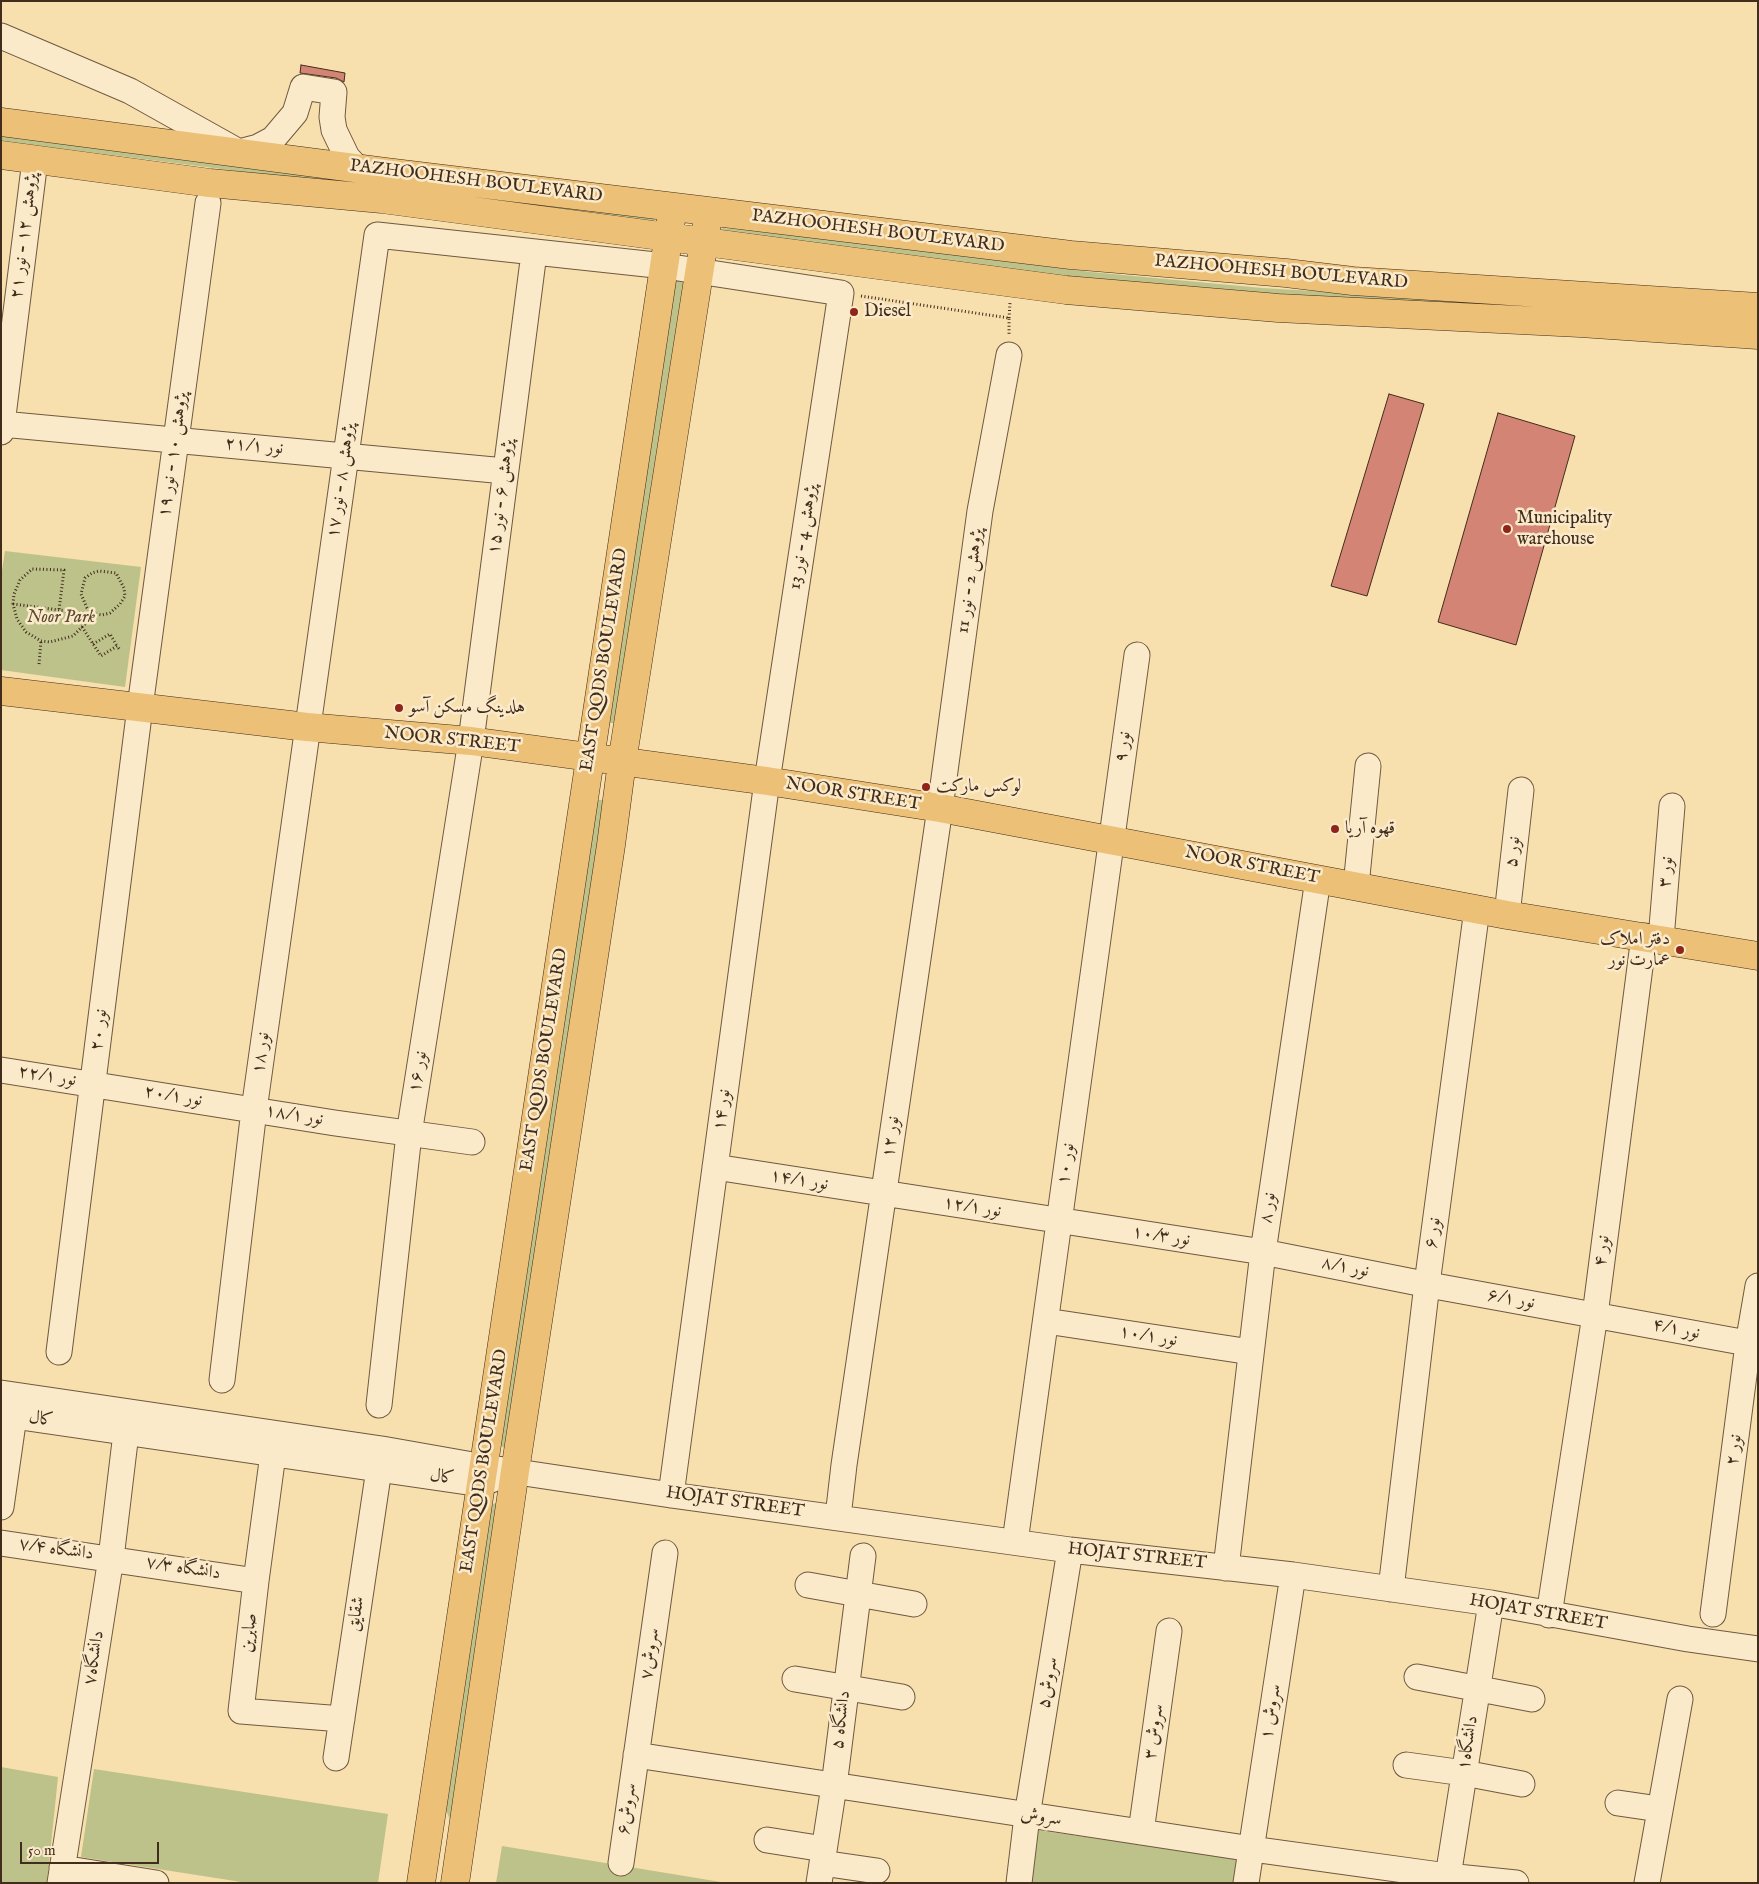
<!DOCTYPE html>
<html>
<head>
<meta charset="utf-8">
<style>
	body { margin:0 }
	#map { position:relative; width:1759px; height:1884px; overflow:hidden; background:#f7dfae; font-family:"IM FELL English",serif }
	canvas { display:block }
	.frame { position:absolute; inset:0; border:2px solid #422c1c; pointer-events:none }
	.scale { position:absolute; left:20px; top:1842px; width:139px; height:22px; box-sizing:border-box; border:2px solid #422c1c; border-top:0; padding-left:6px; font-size:15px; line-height:18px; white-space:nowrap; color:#422c1c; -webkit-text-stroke:4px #faeaca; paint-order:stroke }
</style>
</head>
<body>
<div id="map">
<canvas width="1759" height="1884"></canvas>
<div class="frame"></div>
<div class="scale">50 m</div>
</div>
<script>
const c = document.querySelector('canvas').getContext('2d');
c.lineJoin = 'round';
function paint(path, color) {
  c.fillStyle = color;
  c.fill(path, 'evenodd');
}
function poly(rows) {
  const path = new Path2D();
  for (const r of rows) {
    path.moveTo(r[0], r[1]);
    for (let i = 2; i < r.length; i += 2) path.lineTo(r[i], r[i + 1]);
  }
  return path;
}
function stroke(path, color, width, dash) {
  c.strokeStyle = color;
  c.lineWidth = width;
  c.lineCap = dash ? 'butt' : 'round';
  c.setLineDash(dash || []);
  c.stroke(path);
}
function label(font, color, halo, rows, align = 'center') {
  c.font = font + ' "IM FELL English",Amiri,serif';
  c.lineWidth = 5;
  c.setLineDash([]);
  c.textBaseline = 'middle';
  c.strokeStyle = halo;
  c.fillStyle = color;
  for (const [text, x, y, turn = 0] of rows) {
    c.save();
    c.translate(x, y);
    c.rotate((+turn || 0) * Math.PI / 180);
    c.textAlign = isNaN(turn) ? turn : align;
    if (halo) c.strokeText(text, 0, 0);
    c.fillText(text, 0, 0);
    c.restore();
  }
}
paint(poly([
	[1,133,654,215,655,219,653,222,647,223,1,141],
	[723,228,829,239,1091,272,1262,288,1758,317,1758,324,1260,296,1127,285,725,236,719,230],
	[674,274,686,275,616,723,610,723,607,718],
	[5,551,141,567,125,687,1,670,1,577],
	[598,800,602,800,605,805,509,1447,504,1448,500,1445,595,804],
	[495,1503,499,1505,448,1883,442,1883,451,1822,444,1806,490,1506],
	[1,1767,58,1777,47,1883,1,1883],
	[94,1769,388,1814,378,1883,248,1883,81,1857],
	[1036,1830,1250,1860,1244,1883,1028,1883],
	[502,1846,727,1883,496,1883]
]), '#bdc28a');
const building = poly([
	[301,65,345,73,344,82,336,78,300,73,301,65],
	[1389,394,1424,404,1367,596,1331,586,1389,394],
	[1498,413,1575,436,1516,645,1438,622,1498,413]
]);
paint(building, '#d38474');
stroke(building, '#422c1c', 1);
const minor = poly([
	[1,36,130,91,239,152,258,147,273,139,295,113,303,87,334,92,332,117,334,130,347,157,358,169],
	[2,424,505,471],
	[1,432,35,160],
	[1356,886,1368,766],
	[1507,915,1521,790],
	[1661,939,1672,806],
	[1,1070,335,1123,472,1142],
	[715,1167,1263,1252,1429,1285,1758,1345],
	[1046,1321,1251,1352],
	[59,1352,140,707,208,203],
	[222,1380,254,1110,377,235,665,266,841,293,767,781,671,1495],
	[1,1393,382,1449,484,1467,671,1495,1070,1550,1293,1575,1491,1603,1688,1639,1758,1649],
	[379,1405,409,1134,471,741,534,253],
	[1,1414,481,1484,501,1476],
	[273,1454,256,1581,241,1711,342,1719],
	[1,1507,14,1416],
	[838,1517,844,1465,940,808,980,511,1009,355],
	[1015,1542,1137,655],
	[1,1543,256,1581],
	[1226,1568,1263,1252,1318,879],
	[808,1585,914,1604],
	[1391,1589,1427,1284,1477,909],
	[1713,1614,1748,1344,1758,1286],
	[1549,1615,1595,1315,1644,936],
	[1417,1677,1532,1699],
	[795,1679,902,1697],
	[636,1755,1252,1849,1447,1876,1516,1883],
	[336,1758,379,1469],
	[1406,1765,1464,1773,1522,1784],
	[1618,1803,1659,1809],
	[1141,1832,1169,1631],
	[767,1840,824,1849],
	[621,1863,665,1553],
	[822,1863,877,1871],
	[62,1868,156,1883],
	[60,1883,111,1558,126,1433],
	[819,1883,834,1786,863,1556],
	[1019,1883,1027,1816,1070,1550],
	[1246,1883,1293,1575],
	[1447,1883,1491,1603],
	[1647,1883,1680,1699]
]);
const major = poly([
	[1,122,385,172,1071,255,1286,273,1353,281,1758,307],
	[1,155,210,183,382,199,1066,290,1278,308,1580,323,1758,335],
	[1,691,307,727,471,741,767,781,940,808,1507,915,1758,956],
	[421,1883,671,220],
	[455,1883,515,1471,611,845,622,762,707,223]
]);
stroke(minor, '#6f5940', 27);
stroke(major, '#422c1c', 29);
stroke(poly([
	[861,296,1009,318,1009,334],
	[1009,318,1010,303],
	[13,604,59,610,89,614,86,623,73,636,50,642,41,641,26,632,17,619,13,604],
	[13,604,14,594,20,580,32,569,64,570,59,610],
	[89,614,95,614,102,615,110,613,120,604,125,596,124,588,116,573,99,571,92,573,85,578,81,594,87,608,95,614],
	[82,627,101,656,117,646,120,650],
	[93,644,110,634,117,646],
	[39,664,41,641]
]), '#422c1c', 3, [1, 2.5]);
stroke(minor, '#faeaca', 25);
stroke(major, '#ecc077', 28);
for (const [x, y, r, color] of [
	[854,312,5,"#8f2418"],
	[1507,529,5,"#8f2418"],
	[399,708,5,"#8f2418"],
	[926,787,5,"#8f2418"],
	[1335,829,5,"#8f2418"],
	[1680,950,5,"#8f2418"]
]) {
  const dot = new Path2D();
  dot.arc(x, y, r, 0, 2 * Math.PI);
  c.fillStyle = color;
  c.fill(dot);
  stroke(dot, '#faeaca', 2);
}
label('18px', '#422c1c', '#faeaca', [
	["PAZHOOHESH BOULEVARD",476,182,7],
	["PAZHOOHESH BOULEVARD",878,232,7],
	["پژوهش ۱۲ - نور ۲۱",25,236,-83],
	["PAZHOOHESH BOULEVARD",1281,273,5],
	["نور ۲۱/۱",254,447,5],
	["پژوهش ۱۰ - نور ۱۹",174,455,-82],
	["پژوهش ۸ - نور ۱۷",342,481,-82],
	["پژوهش ۶ - نور ۱۵",502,497,-83],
	["پژوهش 4 - نور 13",804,537,-81],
	["پژوهش 2 - نور 11",971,581,-82],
	["EAST QODS BOULEVARD",605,660,-81],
	["NOOR STREET",452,741,6],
	["نور ۹",1124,747,-82],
	["NOOR STREET",853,795,9],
	["نور ۵",1514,852,-84],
	["NOOR STREET",1252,866,11],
	["نور ۳",1667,872,-85],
	["نور ۲۰",100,1030,-83],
	["نور ۱۸",262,1053,-82],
	["EAST QODS BOULEVARD",545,1060,-81],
	["نور ۱۶",419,1072,-81],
	["نور ۲۲/۱",47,1077,9],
	["نور ۲۰/۱",173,1097,9],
	["نور ۱۴",723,1110,-82],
	["نور ۱۸/۱",294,1116,9],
	["نور ۱۲",892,1137,-82],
	["نور ۱۰",1067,1164,-82],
	["نور ۱۴/۱",799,1181,9],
	["نور ۱۲/۱",972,1208,9],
	["نور ۸",1269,1208,-82],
	["نور ۶",1434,1233,-82],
	["نور ۱۰/۳",1161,1237,8],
	["نور ۴",1603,1251,-83],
	["نور ۸/۱",1345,1268,11],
	["نور ۶/۱",1511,1300,10],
	["نور ۴/۱",1676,1330,11],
	["نور ۱۰/۱",1148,1337,9],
	["کال",41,1420,8],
	["نور ۲",1735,1450,-83],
	["EAST QODS BOULEVARD",485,1461,-81],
	["کال",442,1478,8],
	["HOJAT STREET",735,1503,8],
	["دانشگاه ۷/۴",56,1550,8],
	["HOJAT STREET",1137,1557,6],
	["دانشگاه ۷/۳",183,1569,9],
	["HOJAT STREET",1538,1613,10],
	["شقایق",357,1614,-81],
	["صابرین",250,1633,-84],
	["سروش۷",651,1654,-82],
	["دانشگاه۷",95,1658,-81],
	["سروش۵",1049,1683,-81],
	["سروش ۱",1272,1712,-81],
	["دانشگاه ۵",842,1720,-83],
	["سروش ۳",1155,1732,-82],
	["دانشگاه۱",1469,1743,-81],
	["سروش۶",628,1809,-82],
	["سروش",1041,1818,8]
]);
label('18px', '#422c1c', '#faeaca', [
	["Diesel",864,312],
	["Municipality",1517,519],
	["warehouse",1517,540],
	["هلدینگ مسکن آسو",409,708],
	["لوکس مارکت",936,787],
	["قهوه آریا",1345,829],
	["دفتر املاک",1670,940,"right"],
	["عمارت نور",1670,961,"right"]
], 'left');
label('italic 18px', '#5b4a32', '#faeaca', [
	["Noor Park",61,618]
]);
</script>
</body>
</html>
